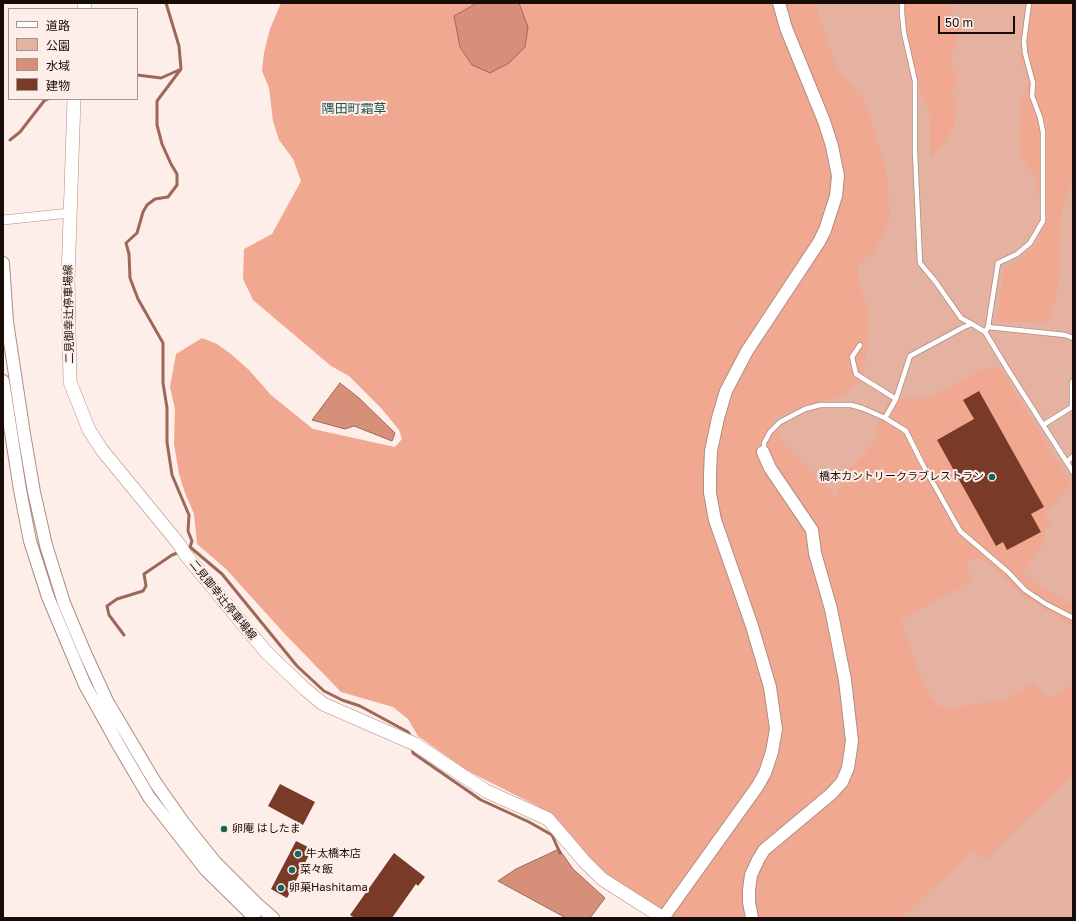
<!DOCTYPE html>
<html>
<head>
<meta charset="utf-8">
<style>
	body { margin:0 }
	#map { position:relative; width:1076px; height:921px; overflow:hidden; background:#feeee9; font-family:"Golos Text","Noto Sans JP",sans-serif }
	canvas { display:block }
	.frame { position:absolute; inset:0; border:4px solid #180c08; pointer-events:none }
	.legend { position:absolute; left:8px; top:8px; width:130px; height:92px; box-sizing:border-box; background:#feeee9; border:1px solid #a2948f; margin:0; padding:5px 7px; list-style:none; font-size:12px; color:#180c08 }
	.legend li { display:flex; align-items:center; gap:8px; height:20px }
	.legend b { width:20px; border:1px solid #a2948f }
	.scale { position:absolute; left:938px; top:16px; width:77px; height:18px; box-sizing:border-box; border:2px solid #180c08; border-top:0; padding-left:5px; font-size:12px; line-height:14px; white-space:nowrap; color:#180c08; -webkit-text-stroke:3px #feeee9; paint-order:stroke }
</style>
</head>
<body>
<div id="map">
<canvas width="1076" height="921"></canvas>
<div class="frame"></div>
<ul class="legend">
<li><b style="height:5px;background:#fff"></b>道路</li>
<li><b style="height:11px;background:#e5b1a0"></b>公園</li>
<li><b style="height:11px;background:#d69079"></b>水域</li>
<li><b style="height:11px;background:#793a27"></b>建物</li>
</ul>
<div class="scale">50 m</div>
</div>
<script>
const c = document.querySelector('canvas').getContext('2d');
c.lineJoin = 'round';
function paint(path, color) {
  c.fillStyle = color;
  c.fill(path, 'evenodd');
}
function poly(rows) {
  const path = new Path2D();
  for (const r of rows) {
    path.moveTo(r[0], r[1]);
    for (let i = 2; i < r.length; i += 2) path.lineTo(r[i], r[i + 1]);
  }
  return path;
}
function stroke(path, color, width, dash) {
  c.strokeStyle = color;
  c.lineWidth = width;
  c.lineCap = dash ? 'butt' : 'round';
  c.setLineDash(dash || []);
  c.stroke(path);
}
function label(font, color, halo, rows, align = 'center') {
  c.font = font + ' "Golos Text","Noto Sans JP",sans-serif';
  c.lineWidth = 4;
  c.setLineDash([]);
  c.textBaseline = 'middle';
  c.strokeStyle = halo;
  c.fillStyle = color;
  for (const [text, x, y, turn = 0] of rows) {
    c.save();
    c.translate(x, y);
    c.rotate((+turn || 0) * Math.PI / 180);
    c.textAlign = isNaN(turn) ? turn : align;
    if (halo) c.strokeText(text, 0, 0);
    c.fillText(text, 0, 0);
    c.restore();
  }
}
paint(poly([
	[785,3,1073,3,1073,918,759,918,776,465,753,355]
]), '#e5b1a0');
paint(poly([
	[281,3,477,3,454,16,460,47,472,64,528,27,519,3,815,3,827,42,838,68,865,103,886,169,890,215,884,233,872,254,858,265,859,285,869,313,868,340,862,379,843,395,773,417,785,446,838,498,837,490,849,470,877,440,876,428,890,398,921,399,933,396,981,370,1000,368,1071,484,1044,515,1051,522,1046,529,1043,545,1022,573,1040,586,1073,606,1073,626,1026,598,992,567,981,559,972,559,965,564,973,580,901,620,919,674,932,699,944,709,1008,699,1034,683,1048,699,1073,685,1073,775,986,860,973,851,900,918,668,918,599,871,556,820,539,807,466,770,418,736,408,719,393,707,341,692,283,632,226,569,197,544,194,514,185,493,179,474,174,444,175,409,170,387,176,354,202,338,217,344,231,354,249,370,271,395,313,429,395,447,402,439,399,430,381,408,349,376,331,366,253,300,243,279,244,249,272,234,301,181,293,159,279,140,273,121,269,88,262,71,264,53,270,29],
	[900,3,949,3,951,11,961,26,950,62,958,79,951,96,957,107,953,128,944,143,931,158,929,109,913,81,903,43],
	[1025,3,1073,3,1073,138,1071,141,1073,145,1073,176,1061,215,1059,276,1055,302,1047,322,998,322,1002,279,1005,268,1020,260,1032,249,1042,232,1048,216,1037,189,1036,175,1028,166,1021,156,1019,141,1021,121,1019,108,1029,81,1028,73,1022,64,1021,58,1022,35]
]), '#f1a891');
const water = poly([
	[477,3,519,3,528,27,525,47,509,63,490,73,472,65,460,47,454,16,477,3],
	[340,383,359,398,395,433,392,441,354,426,345,429,312,420,340,383],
	[559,849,573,869,605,898,590,918,566,918,498,881,516,869,559,849]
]);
paint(water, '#d69079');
stroke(water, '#9d6857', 1);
stroke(poly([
	[166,3,179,46,181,69,157,101,157,125,162,144,171,164,177,174,177,185,168,197,155,199,147,205,143,212,137,233,126,243,129,254,130,278,138,299,163,343,163,383,167,408,167,442,172,475,189,515,188,531,192,541,190,547,222,574,297,666,324,691,342,700,360,706,408,732,411,737],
	[137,75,161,78,179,70],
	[10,140,20,132,44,101,48,99],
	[124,635,109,615,107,606,117,599,143,591,146,586,144,574,172,555,180,552],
	[412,746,413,753,481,800,529,822,552,835,560,853]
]), '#9d6857', 3);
paint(poly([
	[979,391,1044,507,1031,514,1041,532,1007,550,1003,542,996,546,937,440,974,419,963,400],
	[280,784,315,802,303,825,268,806],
	[296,841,312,849,287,898,271,889],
	[394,853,425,877,418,886,416,884,392,918,355,918,350,915]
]), '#793a27');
const service = poly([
	[902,3,902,13,904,33,915,81,915,152,920,263,935,281,961,318,972,324],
	[988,327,1065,335,1073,338],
	[985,332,988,327,998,263,1017,254,1030,243,1043,221,1043,132,1040,117,1032,96,1033,83,1025,53,1024,41,1029,3],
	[860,345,852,357,856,374,896,399],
	[885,418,896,399,910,356,964,327,972,324,985,332,1008,370,1073,472],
	[1043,425,1072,407,1072,383,1073,381],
	[764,451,764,443,770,432,780,422,805,409,820,405,851,405,862,408,885,418,906,431,923,465,960,531,1008,572,1025,590,1046,604,1073,618],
	[1067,462,1073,456]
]);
const minor = poly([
	[3,220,70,213]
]);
const tertiary = poly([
	[3,263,7,322,24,434,34,492,46,545,64,603,85,653,107,701,155,782,183,822,215,862,257,904,273,918],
	[3,381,20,490,30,541,48,597,85,685,119,746,149,797,206,870,255,918],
	[663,918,757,787,765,773,772,752,776,729,770,687,752,626,715,520,710,493,710,475,711,451,718,418,726,391,747,351,819,242,825,230,836,196,838,176,832,146,824,121,786,28,779,3],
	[752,918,749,902,749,890,751,875,758,860,764,850,831,794,842,782,848,768,852,741,845,680,831,609,815,553,812,530,770,468,763,452]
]);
const secondary = poly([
	[84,9,85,3],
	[74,99,68,279,70,382,89,430,102,450,179,544,185,554,266,652,305,689,323,704,415,744,486,791,548,819,584,861,602,879,663,918]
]);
stroke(service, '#b08c81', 6);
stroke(minor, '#b08c81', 10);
stroke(tertiary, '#b08c81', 14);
stroke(secondary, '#b08c81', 14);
stroke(service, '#fff', 4.5);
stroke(minor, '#fff', 9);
stroke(tertiary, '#fff', 12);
stroke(secondary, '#fff', 13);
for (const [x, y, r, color] of [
	[992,477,4,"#186560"],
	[224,829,4,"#186560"],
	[298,854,4,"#186560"],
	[292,870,4,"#186560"],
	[281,888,4,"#186560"]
]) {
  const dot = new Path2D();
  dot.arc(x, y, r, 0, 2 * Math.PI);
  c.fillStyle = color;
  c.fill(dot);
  stroke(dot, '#feeee9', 1.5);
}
label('11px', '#180c08', '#feeee9', [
	["二見御幸辻停車場線",69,314,-91],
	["二見御幸辻停車場線",223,600,51]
]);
label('11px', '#180c08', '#feeee9', [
	["橋本カントリークラブレストラン",984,477,"right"],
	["卵庵 はしたま",232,829],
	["牛太橋本店",306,854],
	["菜々飯",300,870],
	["卵菓Hashitama",289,888]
], 'left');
label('13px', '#1e5854', '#feeee9', [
	["隅田町霜草",354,109]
]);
</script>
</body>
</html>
